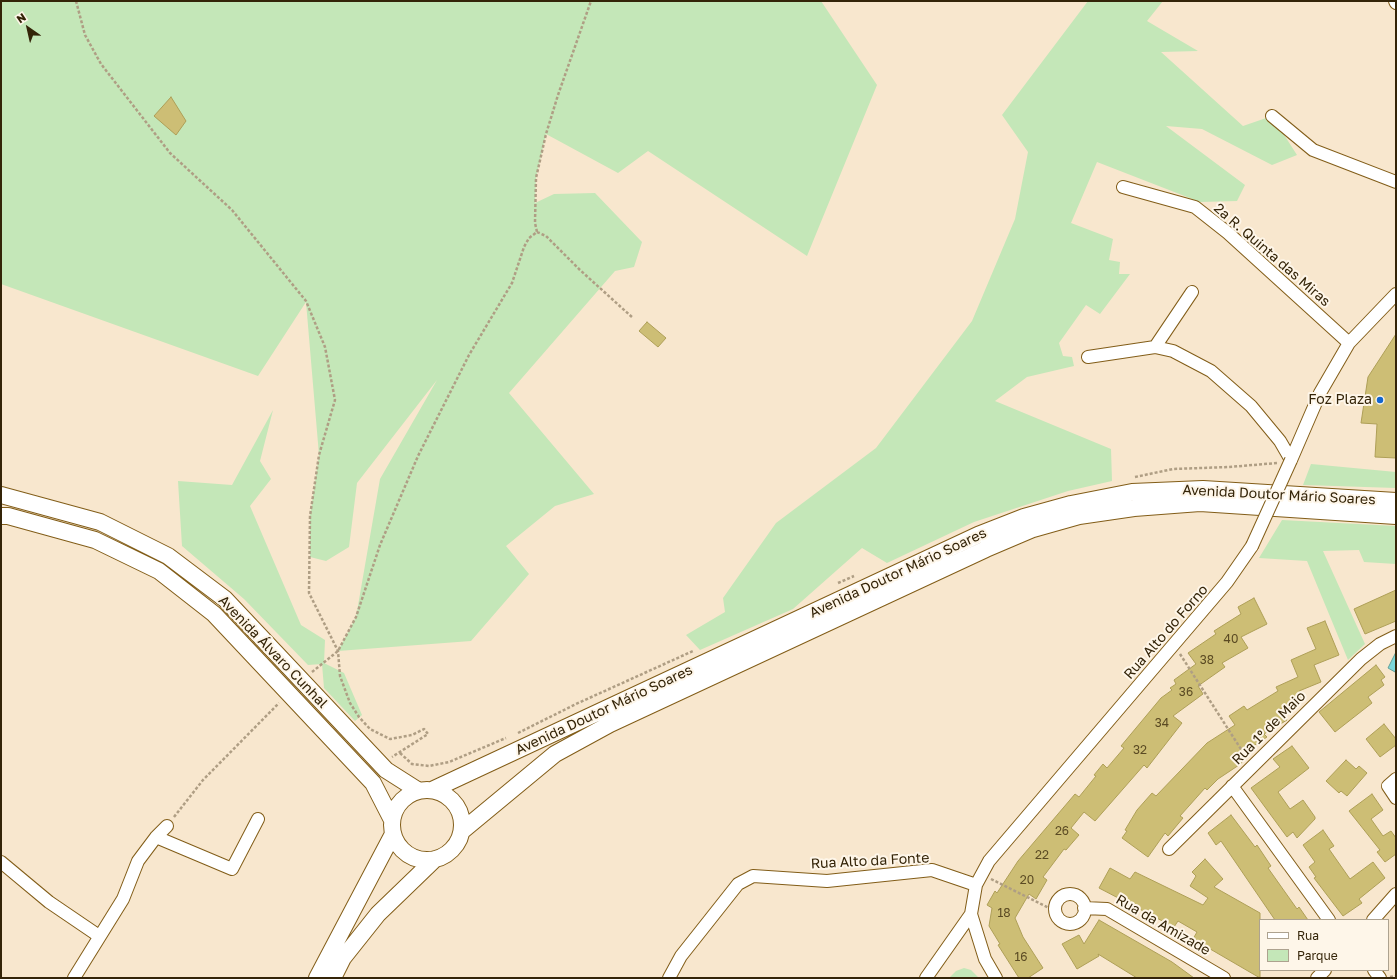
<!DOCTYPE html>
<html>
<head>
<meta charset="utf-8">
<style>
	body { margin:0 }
	#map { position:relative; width:1397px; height:979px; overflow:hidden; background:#f8e7ce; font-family:"Golos Text",sans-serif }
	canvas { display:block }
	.frame { position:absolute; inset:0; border:2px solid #342408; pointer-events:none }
	.legend { position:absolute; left:1259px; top:919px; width:130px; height:52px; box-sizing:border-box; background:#fef6e9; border:1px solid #ada28f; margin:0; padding:5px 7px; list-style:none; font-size:12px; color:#342408 }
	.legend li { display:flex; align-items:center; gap:8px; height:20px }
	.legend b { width:20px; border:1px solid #ada28f }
	.north { position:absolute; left:8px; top:8px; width:40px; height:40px; -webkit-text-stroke:3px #fef6e9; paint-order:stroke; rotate:326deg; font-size:11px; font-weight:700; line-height:16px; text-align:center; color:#342408 }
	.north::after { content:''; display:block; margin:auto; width:14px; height:18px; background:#342408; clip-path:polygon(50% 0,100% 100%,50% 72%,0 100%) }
</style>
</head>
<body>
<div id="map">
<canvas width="1397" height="979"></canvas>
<div class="frame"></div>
<ul class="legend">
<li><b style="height:5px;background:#fff"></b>Rua</li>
<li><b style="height:11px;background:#c4e7b8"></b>Parque</li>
</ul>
<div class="north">N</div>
</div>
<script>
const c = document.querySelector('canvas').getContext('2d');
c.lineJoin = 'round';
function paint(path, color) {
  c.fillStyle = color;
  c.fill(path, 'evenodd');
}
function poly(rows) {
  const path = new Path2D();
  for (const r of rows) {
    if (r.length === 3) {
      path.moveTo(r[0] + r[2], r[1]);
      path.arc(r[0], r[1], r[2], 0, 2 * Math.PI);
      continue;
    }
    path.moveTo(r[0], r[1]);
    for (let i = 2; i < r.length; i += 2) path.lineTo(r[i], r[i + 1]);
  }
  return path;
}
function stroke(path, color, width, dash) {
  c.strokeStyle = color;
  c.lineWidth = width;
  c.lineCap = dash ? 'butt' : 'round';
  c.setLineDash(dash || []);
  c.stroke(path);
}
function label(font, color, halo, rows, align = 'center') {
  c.font = font + ' "Golos Text",sans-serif';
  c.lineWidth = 4;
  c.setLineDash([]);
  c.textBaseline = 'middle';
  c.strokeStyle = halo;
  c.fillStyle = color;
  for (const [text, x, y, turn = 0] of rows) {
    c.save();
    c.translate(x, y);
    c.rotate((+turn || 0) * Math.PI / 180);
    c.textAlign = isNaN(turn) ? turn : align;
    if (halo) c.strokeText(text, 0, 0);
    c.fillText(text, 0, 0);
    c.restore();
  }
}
paint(poly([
	[1,1,821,1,877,85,807,256,648,151,618,173,546,134,536,178,535,203,554,194,595,193,642,242,634,267,615,271,509,393,594,494,555,506,506,546,529,574,471,641,338,651,356,617,380,479,437,380,357,483,349,547,326,561,310,557,310,516,319,455,306,302,258,376,1,284],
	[1088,1,1163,1,1147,21,1198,51,1161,52,1243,126,1272,116,1297,155,1272,165,1202,129,1166,126,1245,185,1237,201,1200,202,1097,162,1071,223,1113,239,1109,260,1120,262,1119,274,1130,274,1100,314,1086,305,1059,343,1063,356,1072,357,1074,366,1027,377,995,401,1111,449,1112,481,1068,491,974,522,887,563,862,548,793,609,700,650,686,635,725,612,723,598,776,523,876,448,972,321,1015,219,1028,152,1002,115],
	[273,410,260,461,271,479,250,506,301,625,325,640,324,663,344,673,362,715,355,721,324,688,322,664,308,665,244,599,182,546,178,481,232,485],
	[1311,464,1396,472,1396,488,1303,485],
	[1282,520,1396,526,1396,564,1364,562,1359,550,1323,551,1365,644,1348,660,1307,561,1259,558],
	[964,968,971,970,978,977,949,978,956,971]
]), '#c4e7b8');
const water = poly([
	[1396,652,1396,669,1395,672,1388,668,1396,652]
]);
paint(water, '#7cd6d8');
stroke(water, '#66a19a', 1);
const building = poly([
	[171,97,186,121,176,135,154,116,171,97],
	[647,322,666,338,658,347,639,331,647,322],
	[1396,334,1396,458,1375,457,1377,424,1361,423,1368,377,1396,334],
	[1396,590,1396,621,1365,634,1354,609,1396,590],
	[1254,598,1267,624,1241,637,1248,648,1222,663,1225,667,1198,686,1203,694,1173,716,1182,723,1147,768,1144,765,1095,821,1084,812,1071,828,1079,835,1066,850,1064,849,1043,877,1047,880,1036,899,1029,894,1015,918,1023,937,1043,968,1028,978,1019,978,998,945,1000,944,989,926,992,908,987,905,995,891,997,893,1018,861,1075,794,1079,797,1096,776,1094,775,1103,764,1107,768,1124,748,1121,746,1161,698,1172,690,1170,688,1176,684,1174,680,1196,664,1188,653,1216,634,1214,631,1241,614,1238,607,1254,598],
	[1325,621,1339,655,1314,665,1321,682,1299,691,1302,700,1280,709,1287,720,1264,734,1267,737,1238,756,1242,763,1218,779,1207,790,1205,788,1180,816,1183,818,1168,836,1165,833,1148,857,1122,838,1127,831,1125,830,1137,810,1152,793,1156,796,1207,743,1235,725,1229,716,1244,706,1247,710,1278,691,1276,687,1298,677,1291,660,1316,649,1307,628,1325,621],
	[1376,665,1385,677,1381,680,1384,685,1368,697,1372,703,1335,732,1319,712,1376,665],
	[1384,724,1396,739,1396,745,1380,757,1366,739,1384,724],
	[1292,746,1309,768,1278,792,1290,809,1303,800,1315,817,1315,819,1297,838,1293,832,1287,837,1251,788,1280,767,1273,759,1292,746],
	[1346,760,1356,769,1359,766,1367,773,1347,796,1341,791,1339,793,1326,781,1346,760],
	[1372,794,1383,810,1371,819,1383,836,1391,831,1396,838,1396,854,1385,862,1377,852,1380,850,1349,811,1372,794],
	[1231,815,1255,847,1257,845,1271,866,1268,868,1297,909,1299,907,1308,920,1275,920,1221,841,1216,845,1208,833,1231,815],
	[1323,830,1334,846,1329,849,1350,879,1373,862,1385,878,1359,899,1362,903,1343,916,1314,878,1316,877,1309,867,1315,862,1303,845,1323,830],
	[1205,859,1223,879,1214,887,1260,913,1260,978,1193,939,1197,932,1178,921,1174,927,1099,888,1110,868,1130,879,1135,872,1203,905,1208,898,1190,886,1196,876,1192,872,1205,859],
	[1099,920,1172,962,1194,978,1137,978,1098,954,1099,956,1077,969,1062,944,1079,935,1084,944,1099,920]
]);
paint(building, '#cdbe75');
stroke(building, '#ae9f57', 1);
const minor = poly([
	[1395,1,1396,3],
	[1272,116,1313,150,1396,182],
	[1123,187,1195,207,1228,233,1349,343],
	[1155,347,1192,292],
	[1088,357,1155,347,1173,351,1211,371,1251,406,1280,441,1291,460],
	[1291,460,1320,393,1349,343,1396,294],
	[1396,779,1388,786,1396,798],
	[1232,786,1329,920],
	[156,837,232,869,258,819],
	[1169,849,1361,659,1380,644,1396,636],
	[1,862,49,902,99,936],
	[1070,909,15],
	[1084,908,1107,909,1224,978],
	[1373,920,1396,894],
	[1374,970,1380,978],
	[74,978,123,899,138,861,156,837,167,826],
	[669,978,681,956,738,884,753,876,827,881,932,870,976,885],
	[926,978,971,914],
	[996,978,985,959,971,914,976,885,989,861,1227,582,1252,546],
	[1317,978,1325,970]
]);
const secondary = poly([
	[1,495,100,522,168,556,225,599,386,770,419,791],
	[1,516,8,516,95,540,159,571,214,614,373,783,392,820],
	[432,790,978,535,1024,517,1071,504,1132,492,1203,489,1396,501],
	[427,825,35],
	[462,831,555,754,610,724,986,549,1033,529,1079,516,1134,508,1200,503,1396,516],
	[317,978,393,834],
	[333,978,343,958,378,914,435,859]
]);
stroke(minor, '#825d18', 14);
stroke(secondary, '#825d18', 18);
stroke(poly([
	[76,1,85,35,101,64,170,153,232,210,306,301,325,347,335,400,319,455,310,516,309,593,338,651,340,676,350,703,359,717,370,729,390,739,412,735,424,729,428,734,392,757],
	[537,232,546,236,580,270,633,318],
	[1135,477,1173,469,1229,467,1277,463],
	[838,583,854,576],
	[1180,654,1246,757],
	[312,672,338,651,356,617,380,545,418,456,469,355,512,283,524,247,529,238,537,232,535,223,536,178,546,134,558,95,591,1],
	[518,733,576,704,693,651],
	[400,753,412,764,429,766,449,762,506,738],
	[174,817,203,780,279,703],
	[991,879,1055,911],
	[1390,977,1396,976]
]), '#af9e84', 2.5, [3, 2]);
stroke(minor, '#fff', 12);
stroke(secondary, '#fff', 16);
const minorBridge = poly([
	[1252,546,1291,460]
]);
stroke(minorBridge, '#825d18', 14, []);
stroke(minorBridge, '#fff', 12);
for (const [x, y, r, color] of [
	[1380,400,4,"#1366cf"]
]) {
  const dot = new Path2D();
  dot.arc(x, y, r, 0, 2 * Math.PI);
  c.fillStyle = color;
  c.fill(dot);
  stroke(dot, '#fef6e9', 1.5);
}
label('12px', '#5a4a23', null, [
	["40",1231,639],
	["38",1207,660],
	["36",1186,692],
	["34",1162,723],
	["32",1140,750],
	["26",1062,831],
	["22",1042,855],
	["20",1027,880],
	["18",1004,913],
	["16",1021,957]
]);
label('14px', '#342408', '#fef6e9', [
	["2ª R. Quinta das Miras",1272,255,41],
	["Avenida Doutor Mário Soares",1279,495,3],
	["Avenida Doutor Mário Soares",898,573,-25],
	["Rua Alto do Forno",1166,632,-49],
	["Avenida Álvaro Cunhal",273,652,46],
	["Avenida Doutor Mário Soares",604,710,-25],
	["Rua 1º de Maio",1269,728,-45],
	["Rua Alto da Fonte",870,861,-3],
	["Rua da Amizade",1163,925,30]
]);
label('14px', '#342408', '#fef6e9', [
	["Foz Plaza",1372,400]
], 'right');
</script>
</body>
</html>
